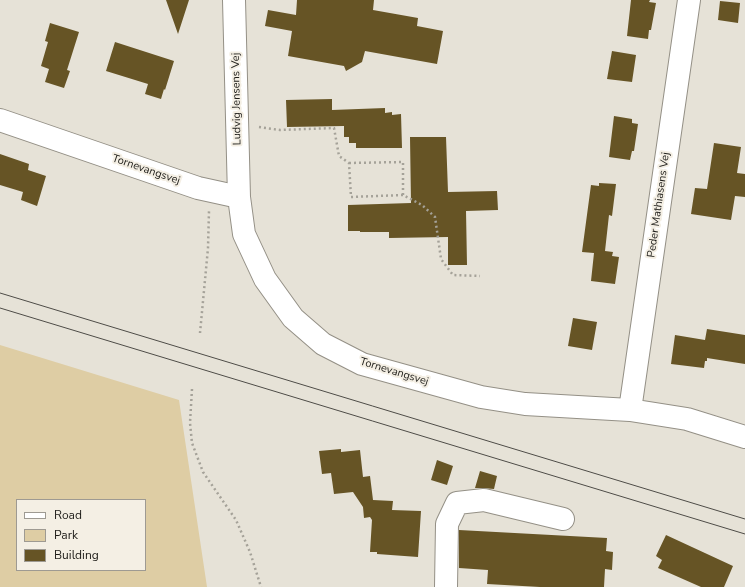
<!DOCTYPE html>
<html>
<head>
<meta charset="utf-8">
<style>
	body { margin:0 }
	#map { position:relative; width:745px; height:587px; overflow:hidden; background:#e6e2d7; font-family:"Nunito Sans",sans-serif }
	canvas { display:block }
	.legend { position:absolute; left:16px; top:499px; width:130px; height:72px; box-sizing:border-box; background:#f4efe4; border:1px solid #9e9a92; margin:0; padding:5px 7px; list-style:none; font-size:12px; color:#1c1b17 }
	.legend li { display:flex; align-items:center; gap:8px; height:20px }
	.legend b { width:20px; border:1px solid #9e9a92 }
</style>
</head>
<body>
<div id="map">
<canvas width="745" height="587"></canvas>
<ul class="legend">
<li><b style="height:5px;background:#fff"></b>Road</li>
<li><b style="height:11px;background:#decda4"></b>Park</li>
<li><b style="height:11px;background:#665425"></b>Building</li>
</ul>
</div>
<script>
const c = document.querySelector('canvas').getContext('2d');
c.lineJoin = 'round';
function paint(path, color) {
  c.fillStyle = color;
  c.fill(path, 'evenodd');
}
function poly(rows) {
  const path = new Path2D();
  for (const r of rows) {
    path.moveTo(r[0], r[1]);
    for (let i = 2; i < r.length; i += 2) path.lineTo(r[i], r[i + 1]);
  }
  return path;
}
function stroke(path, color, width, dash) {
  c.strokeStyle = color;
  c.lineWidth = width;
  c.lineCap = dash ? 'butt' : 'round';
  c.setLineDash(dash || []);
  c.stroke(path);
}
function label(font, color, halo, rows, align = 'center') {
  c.font = font + ' "Nunito Sans",sans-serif';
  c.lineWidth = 4;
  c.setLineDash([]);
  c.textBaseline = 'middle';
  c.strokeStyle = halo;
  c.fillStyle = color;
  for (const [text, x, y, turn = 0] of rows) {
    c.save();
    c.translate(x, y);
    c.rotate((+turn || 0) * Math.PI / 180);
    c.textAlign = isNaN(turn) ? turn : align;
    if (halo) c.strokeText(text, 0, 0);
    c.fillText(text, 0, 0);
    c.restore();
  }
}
paint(poly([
	[0,345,179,400,207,587,0,587],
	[17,500,145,500,145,570,17,570]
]), '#decda4');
paint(poly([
	[166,0,189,0,178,34],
	[297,0,374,0,373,10,418,18,417,26,443,31,437,64,365,51,362,62,346,71,344,66,288,56,292,31,265,26,268,10,296,15],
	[631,0,650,0,649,2,656,3,651,30,649,30,648,39,627,36],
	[720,1,740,3,738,23,718,20],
	[50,23,79,32,67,70,70,71,64,88,45,82,49,69,41,66,48,42,45,41],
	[115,42,174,61,165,90,164,89,161,99,145,94,148,84,106,71],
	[612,51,636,55,632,82,607,79],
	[332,99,332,110,385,108,385,113,392,112,392,115,401,114,402,148,356,148,356,143,349,143,349,137,344,137,344,126,287,127,286,100],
	[614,116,632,119,632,123,638,124,634,151,632,151,630,160,609,157],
	[410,137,446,137,448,192,497,191,498,210,466,211,467,265,448,265,448,237,389,238,389,232,360,232,360,231,348,231,348,205,411,203],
	[714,143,741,147,737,173,745,174,745,197,735,196,731,220,691,214,695,188,707,189],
	[0,154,29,164,28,170,46,176,37,206,21,200,23,192,0,185],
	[599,183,616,184,612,216,609,215,605,251,613,252,612,256,619,257,615,284,591,281,594,253,582,252,591,185,599,186],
	[573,318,597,322,592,350,568,346],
	[707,329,745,335,745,364,707,358,707,361,705,361,704,368,671,364,675,335,705,340],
	[341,449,341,452,360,450,363,477,370,476,373,500,393,501,392,510,421,511,418,557,377,554,377,552,370,552,372,520,370,517,364,518,363,507,353,492,334,494,331,473,322,474,319,451],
	[437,460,453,466,447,485,431,480],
	[480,471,497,476,494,489,483,488,475,488],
	[459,530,607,538,606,551,613,552,612,570,605,569,604,587,540,587,487,584,488,570,459,568],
	[666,535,733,566,724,587,701,587,658,568,662,560,656,556]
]), '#665425');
const minor = poly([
	[234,0,239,197,244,234,265,279,293,318,323,344,362,364,481,397,525,404,630,410,687,419,745,437],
	[0,120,198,188,239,197],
	[630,410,689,0],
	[446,587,447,524,457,503,484,500,563,519]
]);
stroke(minor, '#949086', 24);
stroke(poly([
	[259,127,280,130,334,128,339,156,349,163,351,197,403,195,422,205,435,217,441,259,453,275,480,276],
	[349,163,403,162,403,195],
	[200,333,208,248,209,211],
	[192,389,190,423,192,443,203,472,236,520,250,552,261,587]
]), '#a5a299', 2.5, [2, 3]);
stroke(minor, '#fff', 22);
stroke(poly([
	[0,293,745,519],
	[0,308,745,534]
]), '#4e4c47', 1);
label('11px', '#1c1b17', '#f4efe4', [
	["Ludvig Jensens Vej",237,99,-91],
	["Tornevangsvej",146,170,19],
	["Peder Mathiasens Vej",659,205,-82],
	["Tornevangsvej",394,372,17]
]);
</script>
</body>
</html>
